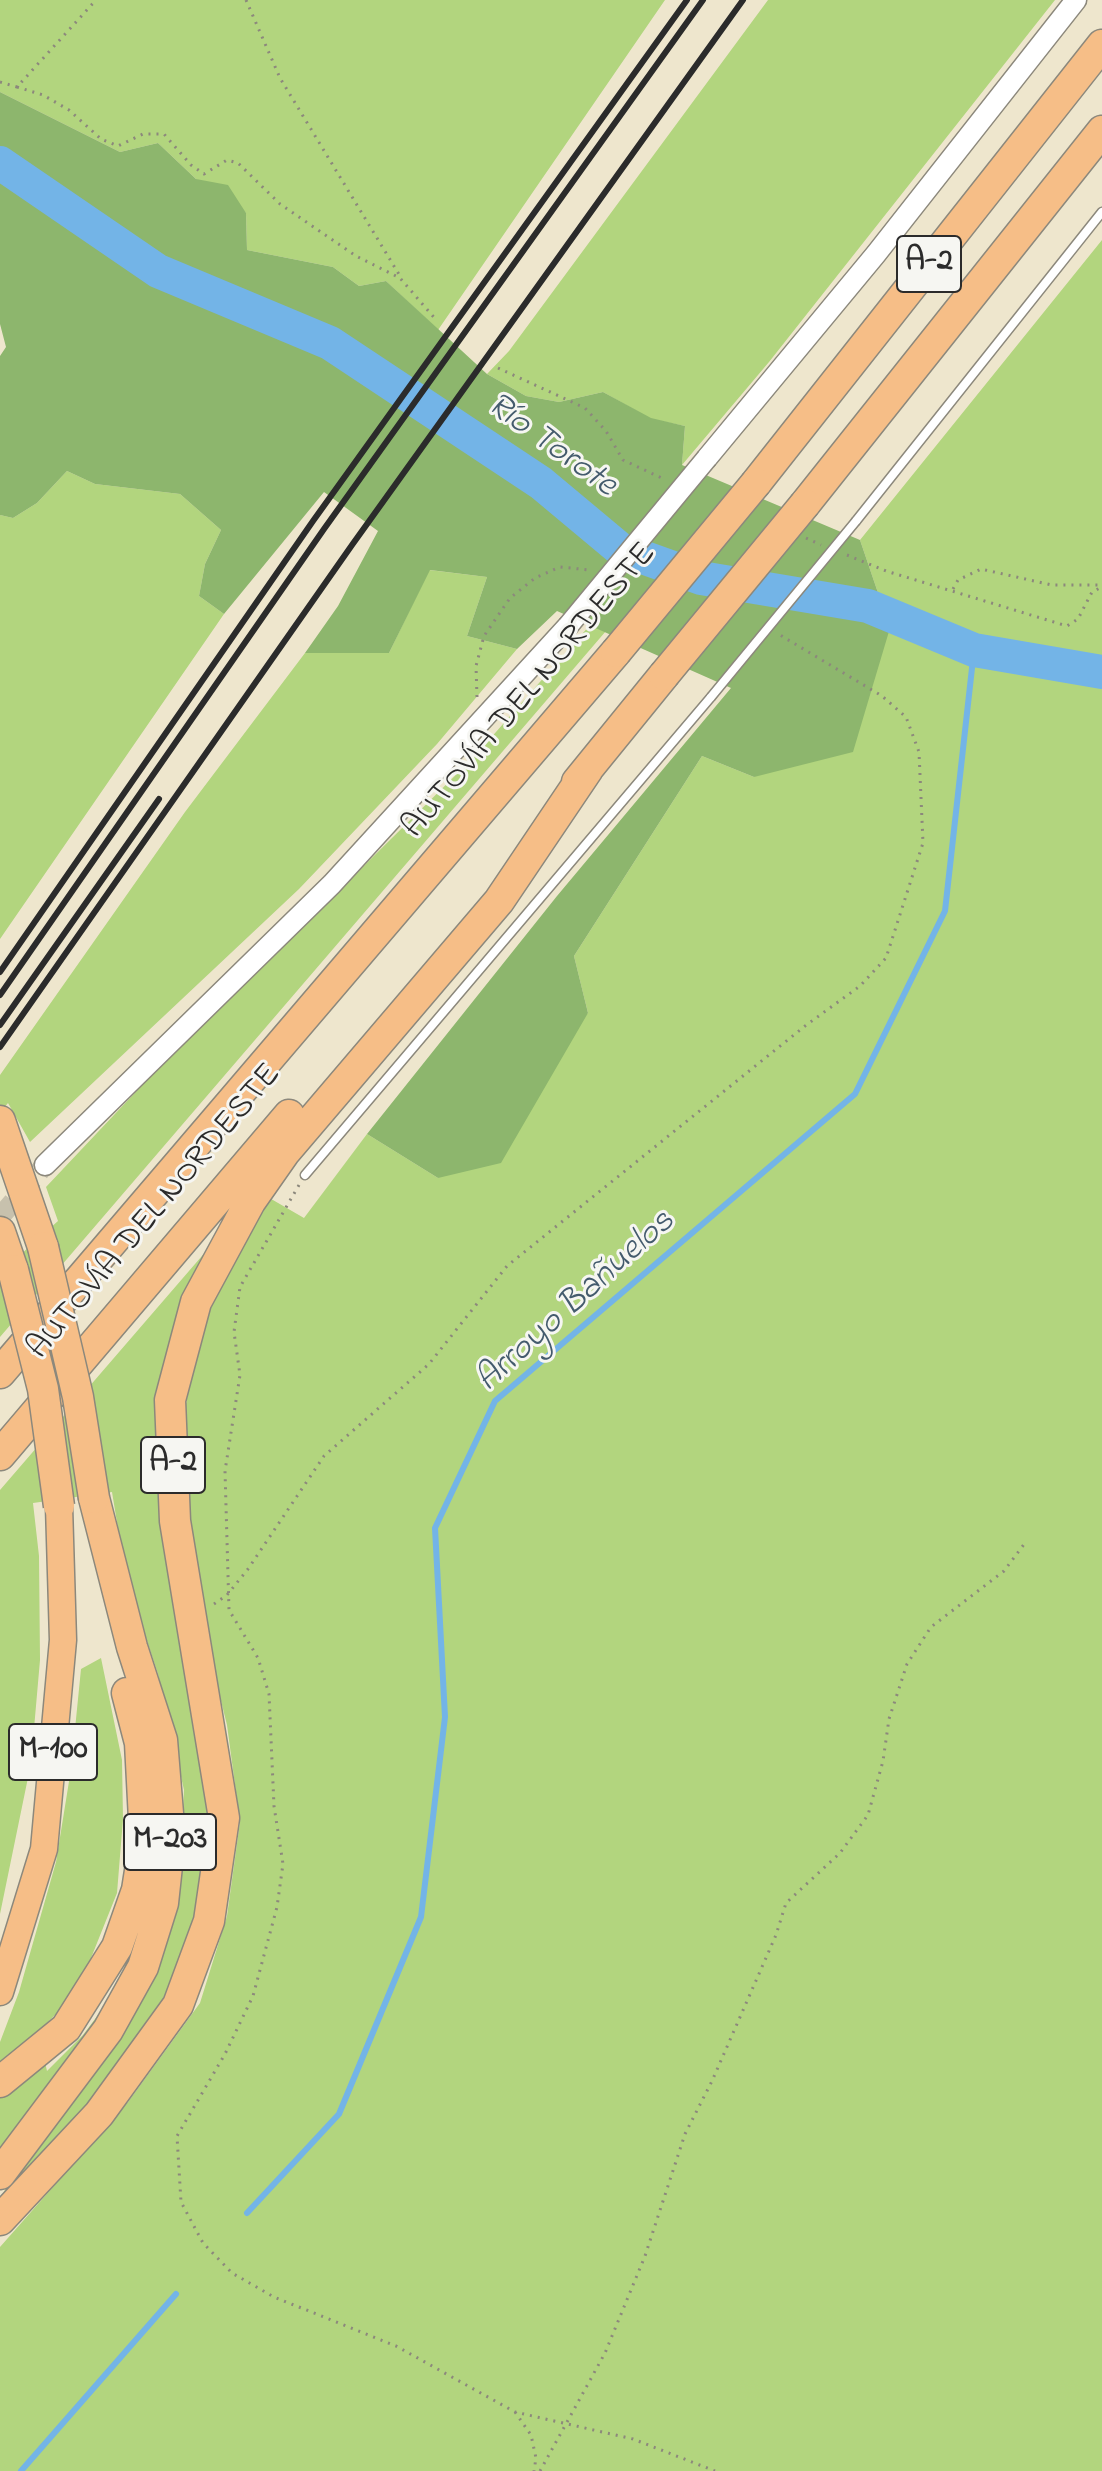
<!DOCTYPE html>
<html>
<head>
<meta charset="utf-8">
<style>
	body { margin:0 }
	canvas { display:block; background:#eee6cd }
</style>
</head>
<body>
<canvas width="1102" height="2471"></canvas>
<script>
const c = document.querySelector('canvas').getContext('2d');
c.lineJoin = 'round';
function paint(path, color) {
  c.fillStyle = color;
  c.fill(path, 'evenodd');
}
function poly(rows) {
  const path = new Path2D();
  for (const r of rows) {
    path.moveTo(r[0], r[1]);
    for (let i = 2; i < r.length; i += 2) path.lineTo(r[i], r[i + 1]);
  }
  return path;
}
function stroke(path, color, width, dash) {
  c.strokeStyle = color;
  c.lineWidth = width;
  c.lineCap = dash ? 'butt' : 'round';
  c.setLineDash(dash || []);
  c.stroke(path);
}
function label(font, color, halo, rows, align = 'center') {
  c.font = font + ' "Indie Flower",sans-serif';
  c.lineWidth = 6;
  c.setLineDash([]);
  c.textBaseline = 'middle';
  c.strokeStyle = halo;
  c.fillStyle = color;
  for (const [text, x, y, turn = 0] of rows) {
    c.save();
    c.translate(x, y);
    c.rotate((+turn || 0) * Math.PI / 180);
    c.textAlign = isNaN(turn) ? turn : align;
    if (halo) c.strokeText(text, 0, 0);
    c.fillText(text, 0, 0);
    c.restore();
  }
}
paint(poly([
	[0,0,665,0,438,330,386,281,359,286,333,267,247,250,246,213,196,179,158,143,120,152,0,92],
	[768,0,1055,0,769,362,682,465,685,426,651,419,603,392,559,402,526,396,487,374,509,351],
	[1102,240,1102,2471,0,2471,0,2247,128,2102,200,2003,227,1916,240,1822,227,1725,193,1588,179,1438,202,1325,230,1254,266,1196,304,1218,367,1134,438,1178,588,1013,574,956,702,756,754,777,890,628,860,540],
	[67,471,95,484,180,494,221,530,205,564,199,596,224,614,0,939,0,515,13,518,37,503],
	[429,570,487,577,467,636,517,649,437,744,299,889,30,1142,8,1103,0,1113,0,1075,185,812,305,653,389,653],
	[590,625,606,631,0,1337,0,1273,58,1221,46,1187,147,1080,474,757],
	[214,1242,161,1496,173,1607,202,1730,212,1812,198,1940,162,2017,80,2120,0,2199,180,1868,184,1790,158,1674,126,1577,112,1492,33,1503,39,1556,40,1660,31,1763,0,1914,0,1490],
	[101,1658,122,1760,123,1819,117,1893,89,1963,60,2010,38,2032,47,2071,83,2035,119,1987,105,2019,0,2155,0,2042,19,1992,56,1862,71,1769,81,1669]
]), '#b2d57e');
paint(poly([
	[0,92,120,152,158,143,196,179,228,185,246,213,247,250,333,267,359,286,386,281,487,374,526,396,559,402,603,392,651,418,685,426,682,465,860,540,890,628,853,752,754,777,702,756,574,956,588,1013,501,1163,438,1178,367,1134,557,896,731,688,557,611,517,649,467,636,487,577,430,570,389,653,305,653,338,606,378,531,324,492,224,614,199,596,205,564,221,530,180,494,95,484,67,471,37,503,13,518,0,515,0,356,6,347,0,324]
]), '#8db66d');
stroke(poly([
	[247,2213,339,2114,421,1917,445,1717,435,1528,495,1401,855,1094,945,911,974,650],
	[21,2471,176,2294]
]), '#73b4e7', 6);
stroke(poly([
	[0,163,158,271,330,343,541,483,620,549,701,578,868,606,974,650,1102,672]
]), '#73b4e7', 34);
stroke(poly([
	[0,1217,45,1165]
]), '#c7c1ad', 20, [20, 10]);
const service = poly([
	[856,521,1102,212],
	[305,1175,711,697]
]);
const tertiary = poly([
	[707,458,876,254,1076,0],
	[45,1165,332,884,568,626]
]);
const trunk = poly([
	[0,1992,44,1849,63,1640,59,1506]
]);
const motorway = poly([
	[756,483,1102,45],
	[805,504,1102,131],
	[577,782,664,675],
	[0,1121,43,1247],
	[0,1232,13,1270],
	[0,1373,616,652],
	[0,1455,289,1115],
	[0,2082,66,2028,117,1947,137,1890,145,1839,140,1743,127,1693],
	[0,2174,108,2030,143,1967,163,1903,170,1838,162,1740,132,1647,94,1498],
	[0,2220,99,2114,178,2005,209,1921,224,1818,175,1521,170,1400,196,1302,250,1202,285,1152,499,901,588,769]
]);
stroke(service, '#8c887c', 11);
stroke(tertiary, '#8c887c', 23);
stroke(trunk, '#8c887c', 29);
stroke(motorway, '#8c887c', 33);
stroke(poly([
	[246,0,280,78,400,276],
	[0,82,17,87,96,0],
	[17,87,43,95,69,110,101,139,118,146,143,134,164,134,191,165,204,174,227,160,238,163,280,204,356,256,400,278,437,321],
	[498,368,585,408,606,431,623,460,666,480],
	[806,538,821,545],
	[847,555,886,571,1067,626,1078,619,1092,592,1102,587],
	[953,589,958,580,981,569,1052,585,1102,585],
	[477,697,476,666,484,636,510,598,535,578,560,567,590,570],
	[299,1185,240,1287,234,1332,240,1375,225,1471,229,1610,258,1658,269,1694,274,1806,283,1864,277,1907,253,1996,225,2054,177,2136,181,2202,203,2243,232,2273,274,2297,396,2346,515,2412,633,2439,715,2471],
	[214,1604,227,1595,248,1569,324,1456,429,1364,507,1266,805,1026,860,986,886,958,923,843,919,752,906,717,882,696,780,635],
	[515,2412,531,2435,536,2458,534,2471],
	[540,2471,605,2353,645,2256,685,2134,712,2081,776,1935,786,1903,840,1853,868,1815,883,1761,889,1719,907,1664,931,1627,1004,1571,1025,1543]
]), '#8c887c', 3, [2, 6]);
stroke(service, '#fff', 8);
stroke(tertiary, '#fff', 20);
stroke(trunk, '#f6be87', 26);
stroke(motorway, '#f6be87', 30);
stroke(poly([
	[0,972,313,521,687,0],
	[0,995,324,529,703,0],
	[0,1025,159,799],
	[0,1047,352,545,743,0]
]), '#2b2b2b', 6);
const serviceBridge = poly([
	[711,697,856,521]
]);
const tertiaryBridge = poly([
	[568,626,707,458]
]);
const motorwayBridge = poly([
	[616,652,756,483],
	[664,675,805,504],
	[43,1247,78,1397,94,1498],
	[13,1270,43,1389,59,1506]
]);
stroke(serviceBridge, '#8c887c', 11, []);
stroke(tertiaryBridge, '#8c887c', 23, []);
stroke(motorwayBridge, '#8c887c', 33, []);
stroke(serviceBridge, '#fff', 8);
stroke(tertiaryBridge, '#fff', 20);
stroke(motorwayBridge, '#f6be87', 30);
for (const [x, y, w] of [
	[929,264,64],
	[173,1465,64],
	[53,1752,88],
	[170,1842,92]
]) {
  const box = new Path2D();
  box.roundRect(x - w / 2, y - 28, w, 56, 6);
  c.fillStyle = '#f6f6f2';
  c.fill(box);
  stroke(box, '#2b2b2b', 2);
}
label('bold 32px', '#2b2b2b', null, [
	["A-2",929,264],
	["A-2",173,1465],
	["M-100",53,1752],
	["M-203",170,1842]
]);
label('34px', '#2b2b2b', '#f6f6f2', [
	["AUTOVÍA DEL NORDESTE",531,692,-50],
	["AUTOVÍA DEL NORDESTE",156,1213,-50]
]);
label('italic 36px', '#445b6d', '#f6f6f2', [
	["Río Torote",550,447,36],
	["Arroyo Bañuelos",577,1303,-42]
]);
</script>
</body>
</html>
